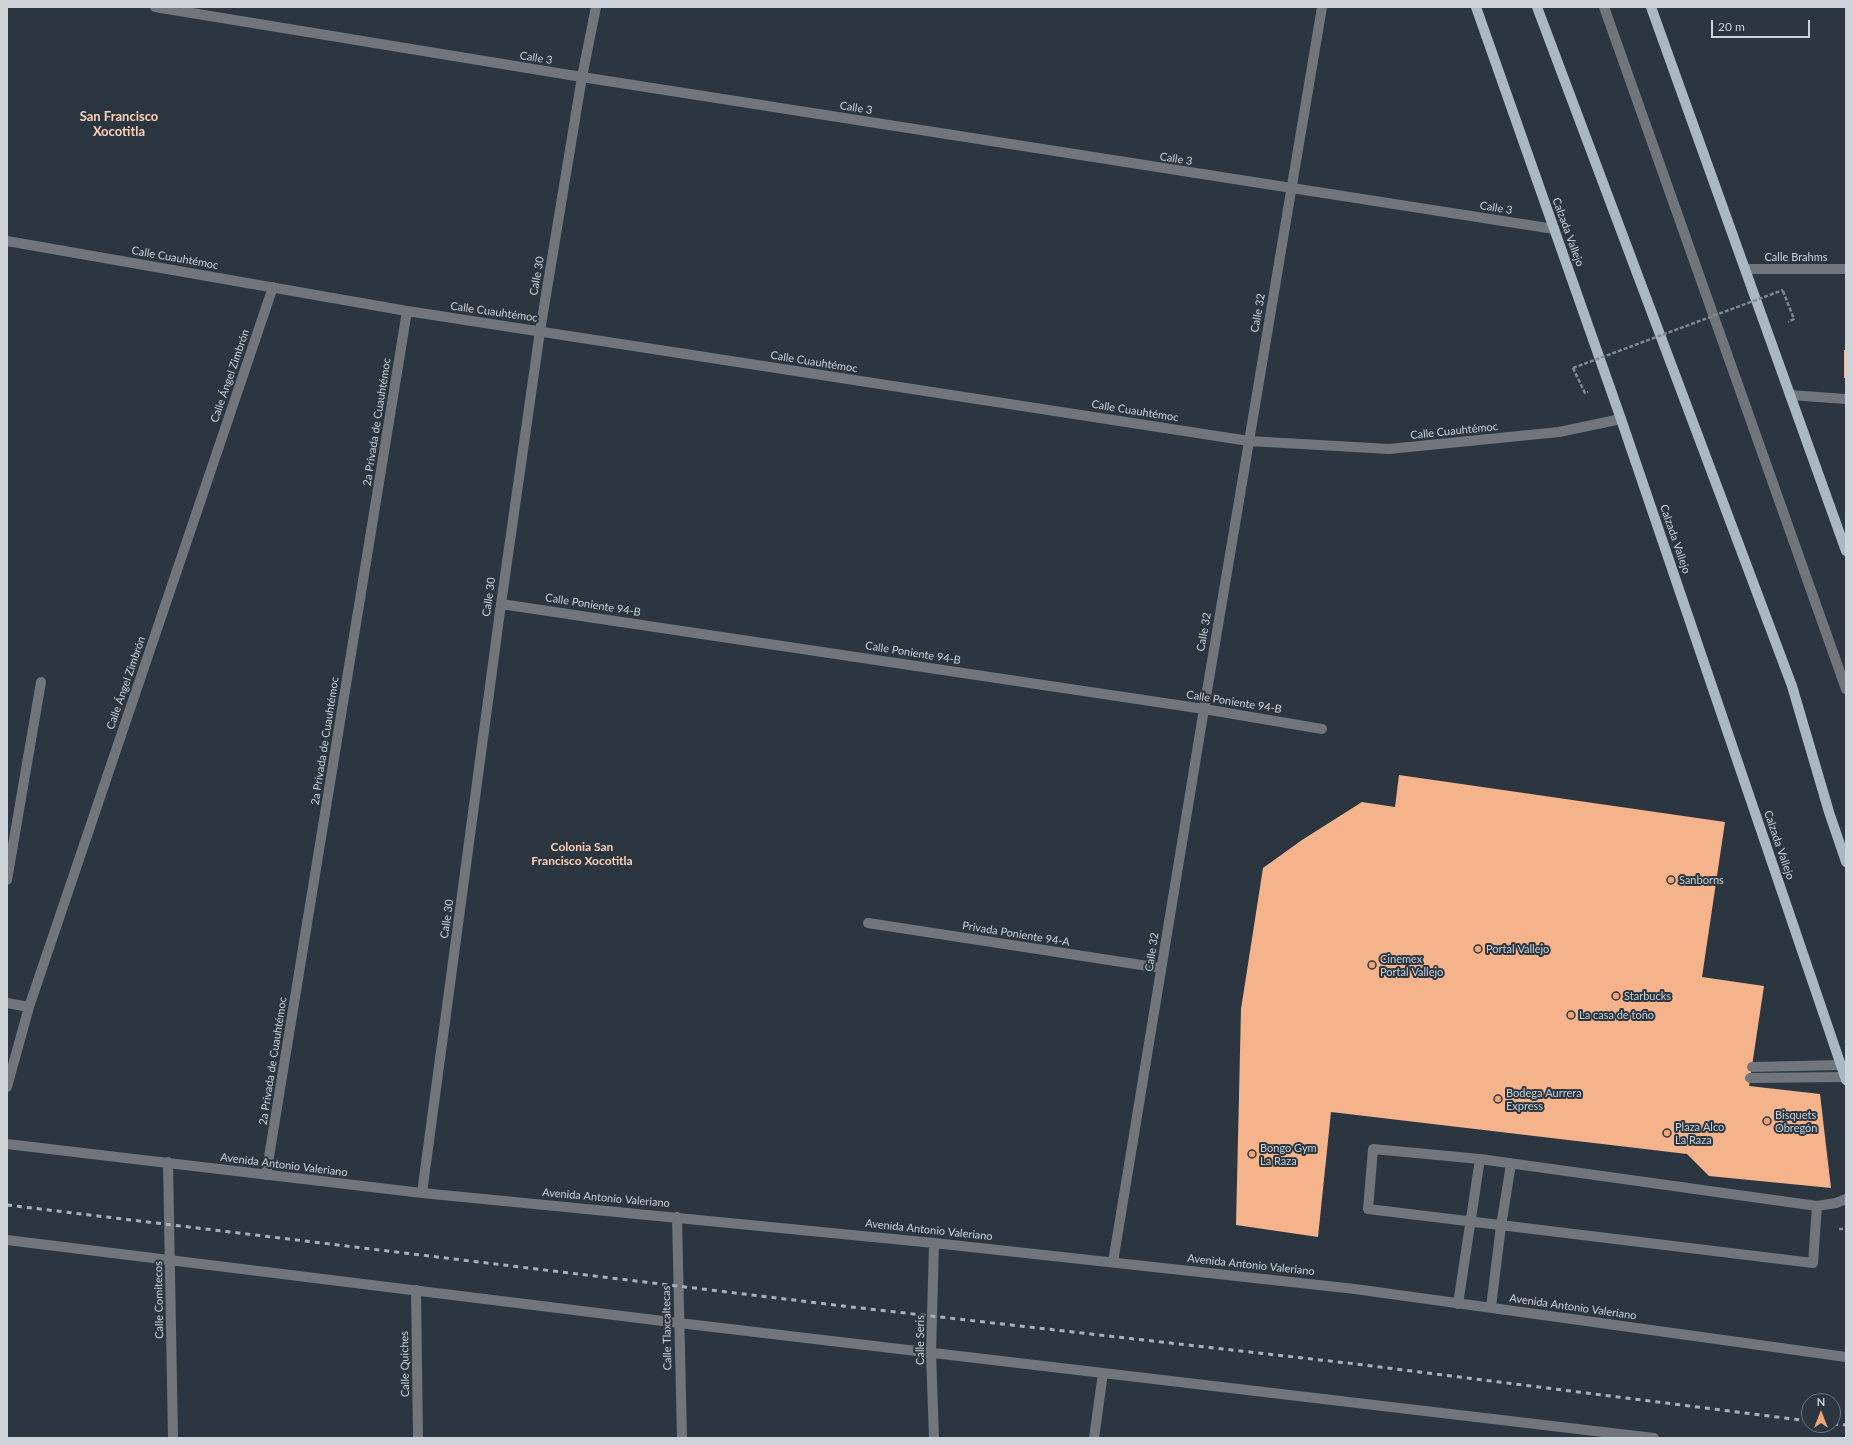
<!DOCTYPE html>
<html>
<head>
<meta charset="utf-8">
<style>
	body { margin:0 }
	#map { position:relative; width:1853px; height:1445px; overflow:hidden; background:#2b3640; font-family:Lato,sans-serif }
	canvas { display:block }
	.frame { position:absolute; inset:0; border:8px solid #ccd3d9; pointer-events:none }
	.north { position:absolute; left:1801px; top:1393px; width:40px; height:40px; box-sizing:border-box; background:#2b3640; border:1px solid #6b757d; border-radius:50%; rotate:0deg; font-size:11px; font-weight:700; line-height:16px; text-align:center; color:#ccd3d9 }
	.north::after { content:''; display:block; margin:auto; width:14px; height:18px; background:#efa376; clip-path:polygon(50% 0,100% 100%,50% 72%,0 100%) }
	.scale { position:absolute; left:1711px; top:20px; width:99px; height:18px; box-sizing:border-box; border:2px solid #ccd3d9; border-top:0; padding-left:5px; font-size:12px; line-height:14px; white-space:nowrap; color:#ccd3d9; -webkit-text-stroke:3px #2b3640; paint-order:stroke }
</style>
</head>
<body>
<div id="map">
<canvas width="1853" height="1445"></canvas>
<div class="frame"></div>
<div class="north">N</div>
<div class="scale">20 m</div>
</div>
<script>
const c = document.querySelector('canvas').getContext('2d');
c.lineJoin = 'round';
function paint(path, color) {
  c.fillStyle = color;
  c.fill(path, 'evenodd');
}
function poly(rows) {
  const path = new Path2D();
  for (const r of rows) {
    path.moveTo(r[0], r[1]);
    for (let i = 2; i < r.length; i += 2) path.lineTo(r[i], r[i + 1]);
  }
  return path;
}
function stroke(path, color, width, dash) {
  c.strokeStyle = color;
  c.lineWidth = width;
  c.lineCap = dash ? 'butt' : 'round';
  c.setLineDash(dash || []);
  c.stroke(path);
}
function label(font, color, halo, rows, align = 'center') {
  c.font = font + ' Lato,sans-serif';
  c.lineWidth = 4;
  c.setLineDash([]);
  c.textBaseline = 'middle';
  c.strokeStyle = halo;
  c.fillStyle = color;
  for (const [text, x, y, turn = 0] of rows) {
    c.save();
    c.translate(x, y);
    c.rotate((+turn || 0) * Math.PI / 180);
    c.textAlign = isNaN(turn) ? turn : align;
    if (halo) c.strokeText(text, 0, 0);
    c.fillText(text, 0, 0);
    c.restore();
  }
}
paint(poly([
	[1844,350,1846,350,1846,378,1844,378],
	[1399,775,1725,822,1702,977,1764,986,1749,1086,1820,1094,1831,1188,1709,1176,1687,1154,1331,1112,1318,1237,1236,1225,1241,1009,1263,868,1302,840,1362,802,1395,807]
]), '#f5b38c');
stroke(poly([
	[1783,291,1794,319,1788,322],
	[1573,368,1585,393,1588,392],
	[1839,1229,1846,1229]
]), '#818a92', 2.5, [4, 2]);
stroke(poly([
	[155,7,582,77,1554,229],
	[1604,7,1846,689],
	[7,241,407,311,1249,441,1389,449,1559,432,1621,419],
	[1746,269,1846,269],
	[1790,395,1846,399],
	[501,604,1204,709,1322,729],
	[7,880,41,682],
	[868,923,1161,968],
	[7,1003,29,1007],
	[1752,1067,1841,1065],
	[1750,1078,1845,1077],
	[7,1087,29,1007,273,287],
	[7,1144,422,1193,934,1243,1355,1289,1846,1357],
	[1373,1149,1480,1159,1817,1206,1813,1263,1368,1209,1373,1149],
	[168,1162,173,1438],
	[266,1175,407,311],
	[422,1193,501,604,540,331,582,77,596,7],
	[1817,1206,1836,1203,1846,1199],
	[677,1217,682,1438],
	[7,1240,679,1323,1654,1438],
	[934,1243,931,1353,934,1438],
	[1113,1262,1204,709,1322,7],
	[416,1290,418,1438],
	[1458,1304,1480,1159],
	[1491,1307,1501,1226,1511,1164],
	[1094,1438,1103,1373]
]), '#70767b', 10);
stroke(poly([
	[1476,7,1621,419,1846,1080],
	[1537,7,1792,686,1829,812,1846,862],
	[1651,7,1846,551]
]), '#abb7c1', 10);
stroke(poly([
	[7,1205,843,1306,1356,1364,1809,1421],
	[1833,1424,1846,1425]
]), '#a8b0b7', 3, [5, 5]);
stroke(poly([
	[1573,368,1783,290]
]), '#818a92', 2.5, [4, 2]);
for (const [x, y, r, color] of [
	[1671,880,4,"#efa376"],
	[1478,949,4,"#efa376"],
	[1372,965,4,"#efa376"],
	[1616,996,4,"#efa376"],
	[1571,1015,4,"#efa376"],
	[1498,1099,4,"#efa376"],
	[1767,1121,4,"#efa376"],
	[1667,1133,4,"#efa376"],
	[1252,1154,4,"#efa376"]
]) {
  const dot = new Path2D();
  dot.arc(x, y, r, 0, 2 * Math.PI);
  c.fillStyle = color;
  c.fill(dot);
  stroke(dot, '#2b3640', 1.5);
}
label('11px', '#ccd3d9', '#2b3640', [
	["Calle 3",536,58,9],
	["Calle 3",856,108,9],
	["Calle 3",1176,159,9],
	["Calle 3",1496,208,9],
	["Calzada Vallejo",1568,232,70],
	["Calle Brahms",1796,257],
	["Calle Cuauhtémoc",175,258,10],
	["Calle 30",537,276,-80],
	["Calle Cuauhtémoc",494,312,8],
	["Calle 32",1258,313,-80],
	["Calle Cuauhtémoc",814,362,9],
	["Calle Ángel Zimbrón",230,376,-71],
	["Calle Cuauhtémoc",1135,411,9],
	["2a Privada de Cuauhtémoc",377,422,-81],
	["Calle Cuauhtémoc",1454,431,-6],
	["Calzada Vallejo",1675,539,71],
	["Calle 30",489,597,-82],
	["Calle Poniente 94-B",593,605,9],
	["Calle 32",1204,632,-80],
	["Calle Poniente 94-B",913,653,9],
	["Calle Ángel Zimbrón",126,683,-71],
	["Calle Poniente 94-B",1234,702,9],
	["2a Privada de Cuauhtémoc",325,741,-81],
	["Calzada Vallejo",1779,845,71],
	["Calle 30",447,919,-82],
	["Privada Poniente 94-A",1016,934,9],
	["Calle 32",1152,952,-81],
	["2a Privada de Cuauhtémoc",273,1061,-81],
	["Avenida Antonio Valeriano",284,1165,7],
	["Avenida Antonio Valeriano",606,1198,5],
	["Avenida Antonio Valeriano",929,1230,6],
	["Avenida Antonio Valeriano",1251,1265,6],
	["Calle Comitecos",159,1300,-91],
	["Avenida Antonio Valeriano",1573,1307,8],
	["Calle Tlaxcaltecas",667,1328,-91],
	["Calle Seris",920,1340,-90],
	["Calle Quiches",405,1364,-91]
]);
label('11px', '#ccd3d9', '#2b3640', [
	["Sanborns",1679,880],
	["Portal Vallejo",1486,949],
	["Cinemex",1380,959],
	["Portal Vallejo",1380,972],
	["Starbucks",1624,996],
	["La casa de toño",1579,1015],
	["Bodega Aurrera",1506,1093],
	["Express",1506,1106],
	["Bisquets",1775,1115],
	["Obregón",1775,1128],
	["Plaza Alco",1675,1127],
	["La Raza",1675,1140],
	["Bongo Gym",1260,1148],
	["La Raza",1260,1161]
], 'left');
label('bold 12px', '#fed2b9', '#2b3640', [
	["Colonia San",582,847],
	["Francisco Xocotitla",582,861]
]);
label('bold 13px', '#fed2b9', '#2b3640', [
	["San Francisco",119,117],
	["Xocotitla",119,132]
]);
</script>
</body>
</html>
